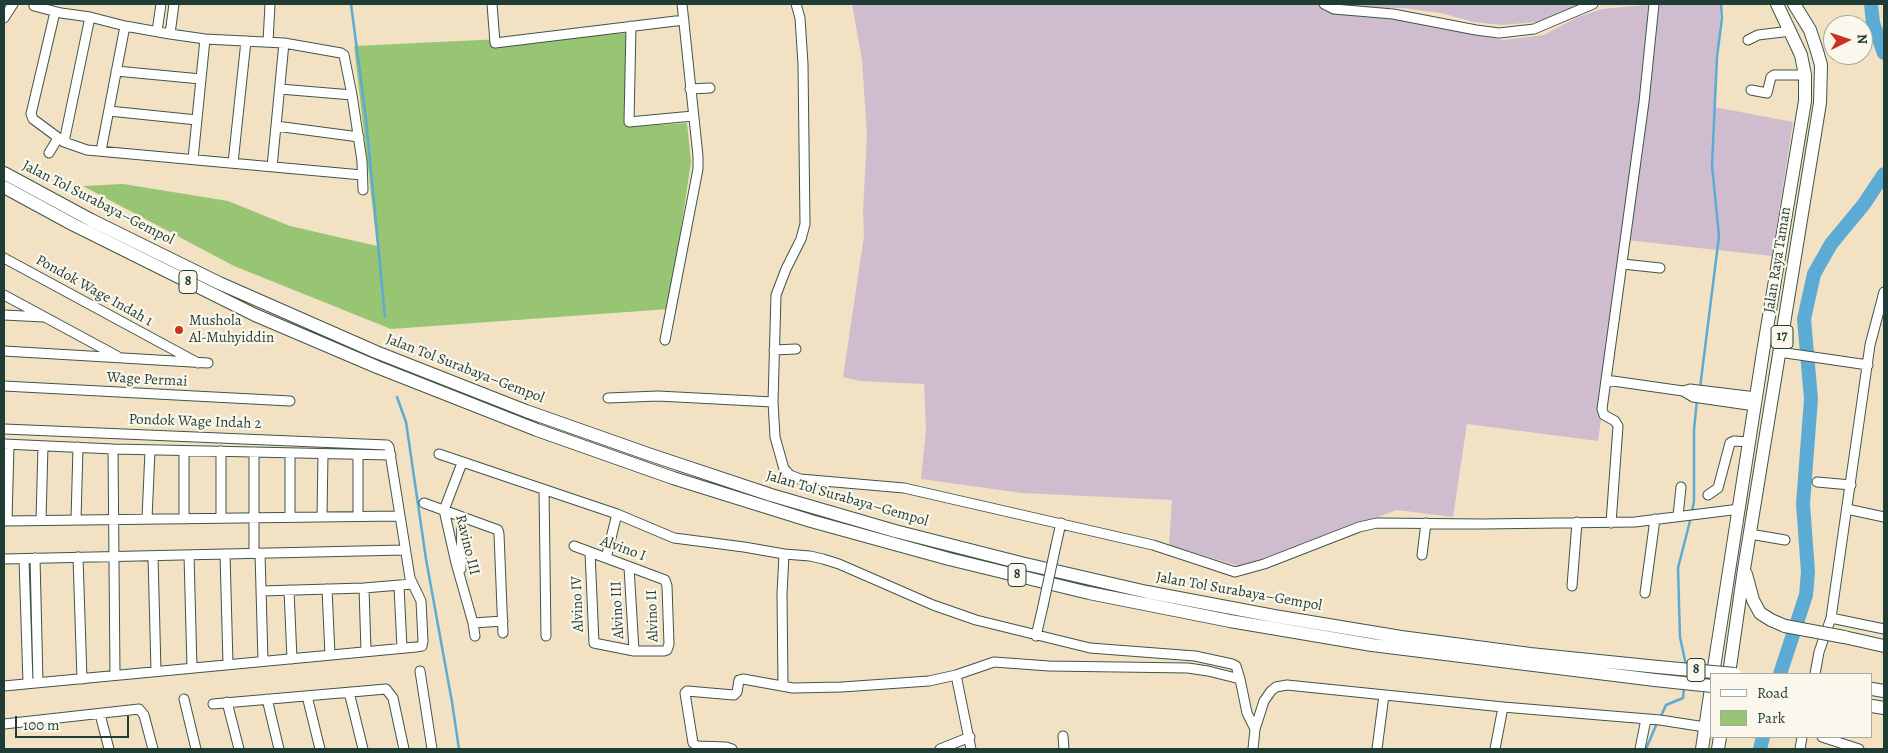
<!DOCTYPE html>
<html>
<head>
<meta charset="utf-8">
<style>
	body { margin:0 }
	#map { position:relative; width:1888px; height:753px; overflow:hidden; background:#f2e1c3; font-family:Alegreya,serif }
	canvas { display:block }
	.frame { position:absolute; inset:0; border:5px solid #1f3d34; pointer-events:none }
	.legend { position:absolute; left:1710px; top:673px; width:162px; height:65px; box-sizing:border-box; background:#fbf7ec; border:1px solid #a3ada2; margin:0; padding:6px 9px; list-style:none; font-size:15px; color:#1f3d34 }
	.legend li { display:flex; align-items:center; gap:10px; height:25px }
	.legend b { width:25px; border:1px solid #a3ada2 }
	.north { position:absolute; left:1823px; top:15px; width:50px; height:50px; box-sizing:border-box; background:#fbf7ec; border:1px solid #a3ada2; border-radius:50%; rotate:86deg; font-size:14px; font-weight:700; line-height:20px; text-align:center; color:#1f3d34 }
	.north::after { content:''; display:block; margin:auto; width:18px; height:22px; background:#c8321e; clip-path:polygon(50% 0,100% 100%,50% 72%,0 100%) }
	.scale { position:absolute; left:15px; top:716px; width:114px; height:22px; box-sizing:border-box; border:2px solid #1f3d34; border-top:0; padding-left:6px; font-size:15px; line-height:18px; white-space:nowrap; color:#1f3d34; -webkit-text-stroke:4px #fbf7ec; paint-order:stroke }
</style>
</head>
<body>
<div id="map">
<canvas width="1888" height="753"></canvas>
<div class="frame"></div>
<ul class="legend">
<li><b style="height:6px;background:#fff"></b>Road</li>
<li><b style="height:14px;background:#97c573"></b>Park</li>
</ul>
<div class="north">N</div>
<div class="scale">100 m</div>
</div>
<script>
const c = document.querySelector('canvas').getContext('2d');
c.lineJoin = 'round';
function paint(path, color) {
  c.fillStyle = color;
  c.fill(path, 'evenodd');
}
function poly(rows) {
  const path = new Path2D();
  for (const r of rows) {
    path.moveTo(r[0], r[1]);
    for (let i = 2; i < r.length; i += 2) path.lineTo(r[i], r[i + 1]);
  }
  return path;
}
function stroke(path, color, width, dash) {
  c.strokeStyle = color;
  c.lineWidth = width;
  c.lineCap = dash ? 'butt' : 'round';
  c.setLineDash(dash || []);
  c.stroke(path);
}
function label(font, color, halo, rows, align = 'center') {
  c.font = font + ' Alegreya,serif';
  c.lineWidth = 4.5;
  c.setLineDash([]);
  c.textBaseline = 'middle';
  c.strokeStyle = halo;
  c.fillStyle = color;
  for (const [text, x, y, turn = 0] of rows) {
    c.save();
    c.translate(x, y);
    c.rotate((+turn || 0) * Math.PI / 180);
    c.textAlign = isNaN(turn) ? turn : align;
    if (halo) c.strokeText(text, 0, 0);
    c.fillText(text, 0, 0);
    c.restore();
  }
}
paint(poly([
	[852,4,1318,4,1328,12,1434,24,1475,35,1504,40,1544,35,1578,17,1602,9,1657,4,1721,4,1714,107,1793,122,1772,256,1626,240,1598,441,1467,424,1453,517,1397,510,1242,567,1169,545,1172,500,1022,493,921,479,926,430,924,384,859,381,843,377,864,236,863,212,867,135,862,60],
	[1347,4,1579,4,1537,22,1502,25,1474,22,1441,13,1404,8,1372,8]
]), '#cfbdcf');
paint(poly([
	[629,33,627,127,687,123,691,162,669,309,391,329,234,266,83,186,123,184,228,201,290,226,377,246,354,46]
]), '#97c573');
stroke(poly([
	[351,4,366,119,385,317],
	[1700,388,1719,236,1712,165,1717,57,1722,18,1721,4],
	[397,397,406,422,426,559,452,702,459,749],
	[1692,512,1694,501,1694,430,1697,400],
	[1686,665,1680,637,1678,568,1691,517],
	[1660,718,1666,705,1683,698,1684,687],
	[1646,749,1657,723]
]), '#5babd5', 2.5);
stroke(poly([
	[1871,4,1873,23,1884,53],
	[1780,674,1806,595,1808,572,1803,504,1811,399,1804,319,1814,274,1831,244,1864,204,1884,174],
	[1760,749,1763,737]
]), '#5babd5', 14);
const minor = poly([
	[492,4,495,43,684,20],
	[796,4,800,18,803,64,805,224,801,239,786,269,776,295,773,402,775,437,784,469,790,475,800,479,904,488,1153,545,1235,572,1264,564,1359,527,1377,523,1482,524,1635,522,1740,509],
	[1324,4,1334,9,1393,14,1476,30,1499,33,1534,29,1593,4],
	[34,6,61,13,90,17,125,26,170,34,205,39,284,43,341,53,344,55,352,95,362,161,363,190],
	[55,12,31,114,33,119,64,142,87,150,362,175],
	[4,18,13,4],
	[631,26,629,122,693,116],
	[157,31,161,4],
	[170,34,174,4],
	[1748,40,1758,35,1791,31],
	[268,42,270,4],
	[116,71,201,79],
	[280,89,352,95],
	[690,89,710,88],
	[1751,90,1767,93,1771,77,1774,75,1805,75],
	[109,111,197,120],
	[276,126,359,137],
	[64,142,90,17],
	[101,151,125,26],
	[49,153,58,138],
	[193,159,205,39],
	[233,163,246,41],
	[272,167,284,43],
	[4,258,198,363],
	[1623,264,1660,268],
	[4,295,117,356],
	[4,315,44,317],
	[665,340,698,169,698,156,682,4],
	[774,350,796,349],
	[4,351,208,363],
	[1779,352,1868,365],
	[1606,380,1683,391,1690,389,1756,397],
	[4,386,290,401],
	[1683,391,1693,397,1755,406],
	[608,398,658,396,773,402],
	[4,429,387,445,389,447,410,578,421,601,423,641,422,646,416,647,4,686],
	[4,444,113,449,391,455],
	[113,449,115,675],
	[221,451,221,518],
	[439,454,617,514,674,538,744,547,784,554,810,556,823,559,839,564,933,605,976,620,1090,648,1195,656,1232,664,1236,666,1240,679,1247,713,1255,729],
	[462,463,444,510,456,563,473,623,475,636],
	[1817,482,1851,485],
	[544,490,546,636],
	[1708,495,1718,488,1730,443,1734,441,1749,442],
	[424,503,498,530,499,534,503,633],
	[1847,509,1884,517],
	[358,516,358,456],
	[1678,516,1681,487],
	[290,517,290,454],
	[322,517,323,454],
	[147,519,150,450],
	[184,519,184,451],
	[41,520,43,446],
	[76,520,78,447],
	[4,521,399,516],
	[7,521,9,445],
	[1611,523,1618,426,1615,421,1604,415,1602,409,1644,102,1654,4],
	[1750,534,1785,540],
	[1056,545,1061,523],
	[574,546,665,580,667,586,669,644,667,650,664,651,634,651,594,643,590,552],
	[254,553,254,452],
	[260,553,263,661],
	[225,554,228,664],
	[189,555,192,668],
	[1422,555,1426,523],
	[153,556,156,671],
	[78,557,82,679],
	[35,558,38,682],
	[606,558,617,514],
	[4,559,404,550],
	[24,559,28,683],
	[629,567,634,651],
	[461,569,462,517],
	[399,586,402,648],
	[1572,586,1577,522],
	[364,588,366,651],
	[327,589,330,655],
	[289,590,292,659],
	[261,591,364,588,412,584],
	[1645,593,1655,519],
	[1831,618,1884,629],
	[473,623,503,621],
	[1036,636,1043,606],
	[420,671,432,749],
	[1815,674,1819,652,1831,618,1870,345,1884,292],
	[956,675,971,749],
	[783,685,782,594,784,554],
	[349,692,363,749],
	[307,696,320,749],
	[184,699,196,749],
	[267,699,279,749],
	[227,702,239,749],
	[213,704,386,689,393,698,404,749],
	[100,714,109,749],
	[4,724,139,709,144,715,153,749],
	[1063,736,1064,749],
	[1822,737,1859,749],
	[732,749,726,747,697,746,693,743,685,693,687,691,734,695,737,692,739,680,743,679,793,688,842,687,929,681,956,675,994,662,1049,666,1188,668,1208,671,1240,679],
	[940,749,970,737],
	[1253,749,1255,729,1264,701,1271,691,1276,687,1287,685,1503,707,1660,720,1705,727],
	[1377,749,1384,695],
	[1495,749,1503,707],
	[1640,749,1646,719],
	[1800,749,1802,737]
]);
const highway = poly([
	[4,173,91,220,219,283,376,352,526,411,648,454,771,495,895,531,1021,563,1147,592,1274,616,1401,637,1530,654,1658,667],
	[4,187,74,225,255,315,377,367,537,430,673,478,811,521,949,559,1089,593,1230,621,1372,645,1655,680],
	[1746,574,1753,600,1760,613,1771,620,1785,626],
	[1844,637,1884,646],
	[1713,674,1763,352,1805,101,1805,75,1801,55,1777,4],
	[1729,674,1744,569,1820,103,1821,65,1817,51,1810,30,1794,4],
	[1872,689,1884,691],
	[1872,706,1884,708],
	[1702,749,1712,682],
	[1718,749,1720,737]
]);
stroke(minor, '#3f5649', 11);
stroke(highway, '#3f5649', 14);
stroke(minor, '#fff', 9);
stroke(highway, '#fff', 12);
const minorBridge = poly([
	[1043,606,1056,545]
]);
const highwayBridge = poly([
	[1785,626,1844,637],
	[1658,667,1735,674],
	[1655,680,1712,686]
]);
stroke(minorBridge, '#3f5649', 11, []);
stroke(highwayBridge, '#3f5649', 14, []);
stroke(minorBridge, '#fff', 9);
stroke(highwayBridge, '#fff', 12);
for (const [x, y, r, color] of [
	[179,330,5,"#c8321e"]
]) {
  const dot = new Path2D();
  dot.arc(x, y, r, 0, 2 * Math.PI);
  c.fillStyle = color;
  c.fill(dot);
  stroke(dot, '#fbf7ec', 2);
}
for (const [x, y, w] of [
	[188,282,18],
	[1782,337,22],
	[1017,575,18],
	[1696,670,18]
]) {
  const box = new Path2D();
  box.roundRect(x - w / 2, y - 11.5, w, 23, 4);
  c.fillStyle = '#fbf7ec';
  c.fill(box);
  stroke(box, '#1f3d34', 1);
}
label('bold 14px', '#1f3d34', null, [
	["8",188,282],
	["17",1782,337],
	["8",1017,575],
	["8",1696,670]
]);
label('15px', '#1f3d34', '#fbf7ec', [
	["Jalan Tol Surabaya–Gempol",98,203,27],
	["Jalan Raya Taman",1778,260,-81],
	["Pondok Wage Indah 1",94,291,29],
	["Jalan Tol Surabaya–Gempol",465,369,21],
	["Wage Permai",147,380,3],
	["Pondok Wage Indah 2",195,422,2],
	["Jalan Tol Surabaya–Gempol",847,499,16],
	["Ravino III",467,545,76],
	["Alvino I",623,549,20],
	["Jalan Tol Surabaya–Gempol",1239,592,10],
	["Alvino IV",578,604,-92],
	["Alvino III",618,610,-93],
	["Alvino II",653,616,-92]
]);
label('15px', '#1f3d34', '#fbf7ec', [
	["Mushola",189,321],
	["Al-Muhyiddin",189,338]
], 'left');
</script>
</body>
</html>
